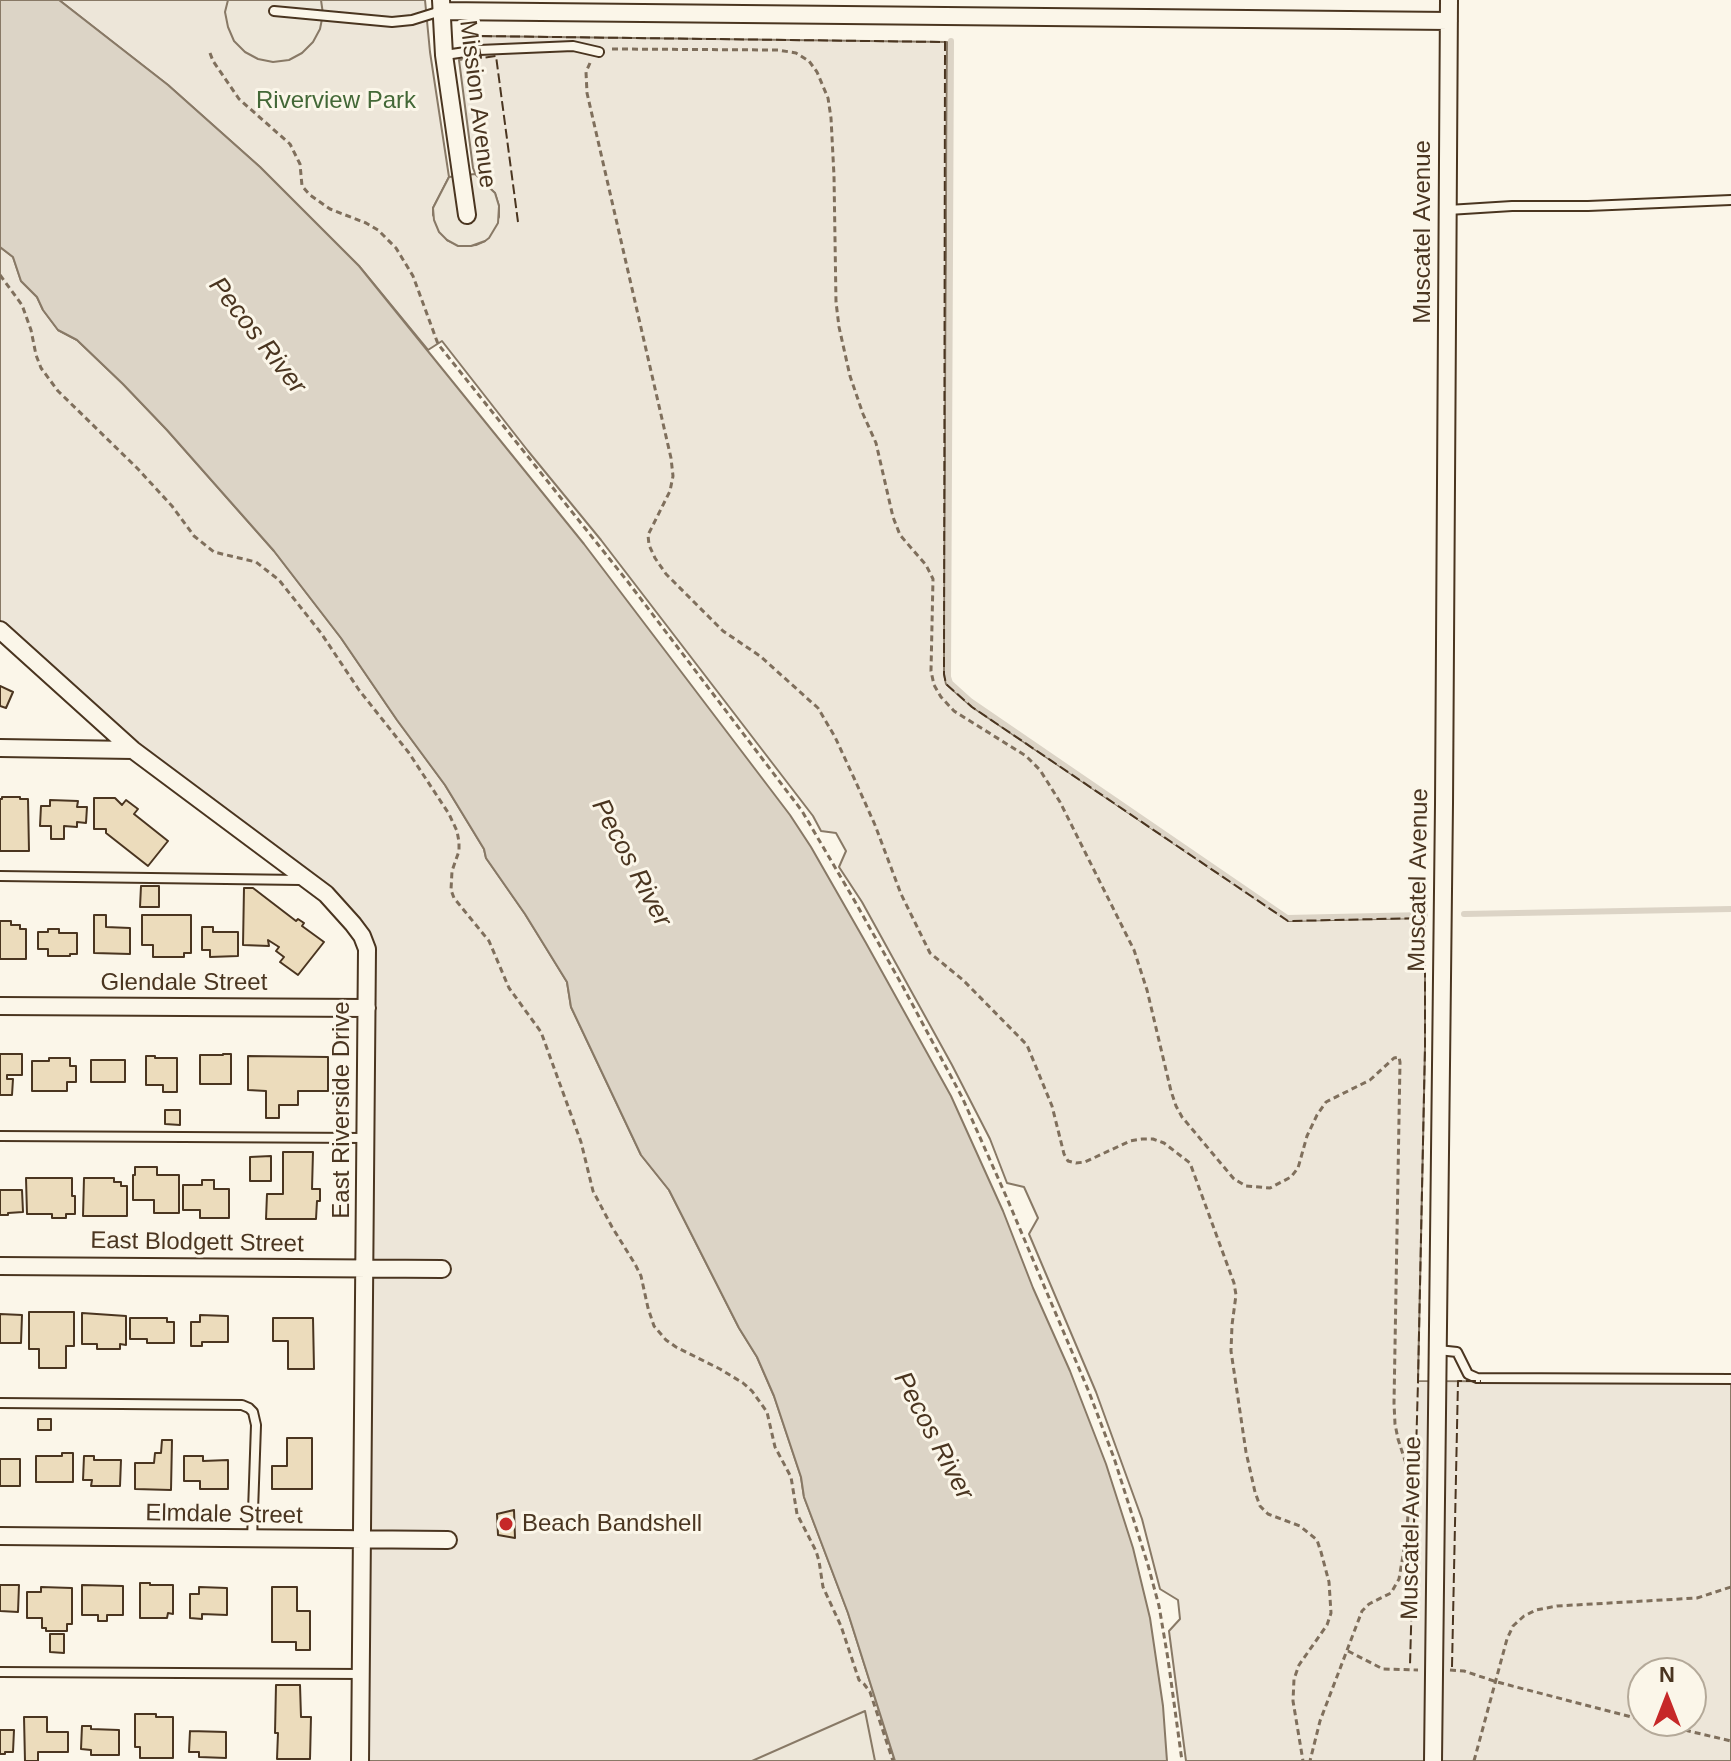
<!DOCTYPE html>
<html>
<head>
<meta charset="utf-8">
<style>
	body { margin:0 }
	#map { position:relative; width:1731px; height:1761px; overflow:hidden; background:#fbf6e9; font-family:Arial,sans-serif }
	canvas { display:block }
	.north { position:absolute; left:1627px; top:1657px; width:80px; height:80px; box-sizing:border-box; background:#fbf6e9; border:2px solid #b4a999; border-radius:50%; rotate:0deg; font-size:22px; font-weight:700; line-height:32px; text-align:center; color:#4a3520 }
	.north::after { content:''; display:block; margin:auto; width:28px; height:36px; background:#c62828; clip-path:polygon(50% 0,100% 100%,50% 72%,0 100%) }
</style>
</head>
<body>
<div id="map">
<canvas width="1731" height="1761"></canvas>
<div class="north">N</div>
</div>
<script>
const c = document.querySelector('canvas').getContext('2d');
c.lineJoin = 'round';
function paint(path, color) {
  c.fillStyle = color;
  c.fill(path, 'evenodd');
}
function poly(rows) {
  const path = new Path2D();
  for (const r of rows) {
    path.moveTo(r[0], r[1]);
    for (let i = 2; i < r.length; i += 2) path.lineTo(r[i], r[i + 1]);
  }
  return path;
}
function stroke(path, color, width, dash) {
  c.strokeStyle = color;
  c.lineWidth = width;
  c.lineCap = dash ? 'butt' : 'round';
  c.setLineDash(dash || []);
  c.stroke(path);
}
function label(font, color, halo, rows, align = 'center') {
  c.font = font + ' Arial,sans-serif';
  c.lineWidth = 6;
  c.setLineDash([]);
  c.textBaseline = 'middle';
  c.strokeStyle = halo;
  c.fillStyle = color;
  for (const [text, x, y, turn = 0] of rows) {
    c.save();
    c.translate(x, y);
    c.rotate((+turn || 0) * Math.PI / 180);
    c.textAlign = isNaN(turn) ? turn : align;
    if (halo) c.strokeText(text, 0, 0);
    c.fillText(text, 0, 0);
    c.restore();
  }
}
const green = poly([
	[59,0,425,0,430,52,449,177,433,208,433,215,447,240,458,245,465,246,476,245,485,241,499,217,499,206,495,193,476,176,473,168,459,60,481,57,477,36,947,42,944,673,946,684,972,707,1288,921,1425,918,1425,1047,1418,1381,1731,1382,1731,1761,1186,1761,1169,1631,1180,1619,1178,1600,1160,1589,1142,1519,1096,1392,1029,1234,1038,1218,1024,1187,1007,1183,990,1139,952,1065,862,902,839,867,846,851,836,833,821,831,813,816,601,540,528,451,442,341,428,350,359,266,260,167,168,85,59,0],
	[1643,1673,1691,1673,1691,1721,1643,1721,1643,1673],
	[0,247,13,257,21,281,37,297,43,310,58,330,77,340,123,384,167,430,274,551,341,638,397,720,445,785,484,849,486,858,525,914,567,982,571,1007,641,1155,669,1190,739,1328,757,1357,774,1396,801,1477,804,1497,848,1613,895,1761,360,1761,367,949,353,924,133,750,0,630,0,247]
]);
paint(green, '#ede6d9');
stroke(green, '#887966', 2);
const parking = poly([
	[228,0,321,0,323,14,320,29,313,42,302,53,289,60,273,62,258,59,245,52,234,41,228,27,225,12,228,0],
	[475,174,495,193,499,206,498,223,489,238,485,241,471,246,458,246,447,240,439,232,434,220,433,208,449,177,475,174],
	[865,1711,875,1761,752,1761,865,1711]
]);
paint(parking, '#ede7d9');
stroke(parking, '#887966', 2);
const water = poly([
	[0,0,59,0,168,85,260,167,359,266,584,544,790,815,811,847,866,943,951,1096,1003,1211,1033,1288,1070,1371,1106,1464,1133,1548,1141,1581,1150,1618,1163,1706,1167,1761,895,1761,848,1613,804,1497,801,1477,774,1396,757,1357,739,1328,669,1190,641,1155,571,1007,567,982,525,914,486,858,484,849,445,785,397,720,341,638,274,551,167,430,123,384,77,340,58,330,43,310,37,297,21,281,13,257,0,247,0,0]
]);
paint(water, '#dcd4c6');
stroke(water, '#887966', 2);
stroke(poly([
	[951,41,948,677,950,683,970,701,1287,918,1425,915],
	[1464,914,1731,909]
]), '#dcd4c6', 6);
const building = poly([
	[0,686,13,692,6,708,0,706,0,686],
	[2,797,20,797,20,799,28,799,29,851,0,851,0,799,2,799,2,797],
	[94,798,115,798,122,805,126,800,138,809,134,814,168,841,148,866,106,833,106,829,94,829,94,798],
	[50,800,78,801,77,807,87,807,86,823,77,822,77,827,64,826,64,839,51,839,51,826,40,826,41,806,50,806,50,800],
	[141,886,159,886,159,907,140,907,141,886],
	[244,888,253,888,296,921,298,919,304,923,302,926,324,942,298,975,280,962,284,957,276,951,279,947,268,940,269,946,243,945,244,888],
	[94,915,106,915,106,927,130,928,130,954,94,953,94,915],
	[142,915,191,915,191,953,184,953,184,957,153,957,153,945,142,945,142,915],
	[0,921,11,921,11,925,20,925,20,929,26,929,26,959,0,959,0,921],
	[202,927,213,927,213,932,238,932,238,956,210,957,210,950,202,950,202,927],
	[48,929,59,929,59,933,77,933,77,954,70,954,70,956,48,956,48,949,38,949,38,932,48,932,48,929],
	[0,1054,22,1054,22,1075,7,1075,7,1079,13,1079,12,1095,0,1095,0,1054],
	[223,1054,231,1054,231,1084,200,1084,200,1055,223,1055,223,1054],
	[146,1056,155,1056,155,1058,177,1058,177,1092,163,1092,163,1085,146,1085,146,1056],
	[248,1056,328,1057,328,1091,298,1091,298,1105,279,1105,279,1118,266,1118,266,1091,248,1090,248,1056],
	[49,1058,70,1058,70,1066,76,1066,76,1082,67,1082,67,1091,32,1091,32,1061,49,1061,49,1058],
	[91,1060,125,1060,125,1082,91,1082,91,1060],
	[165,1110,180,1110,180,1125,165,1124,165,1110],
	[283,1152,313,1152,312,1189,320,1189,320,1201,317,1201,316,1219,266,1219,267,1194,283,1194,283,1152],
	[271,1156,271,1181,250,1181,250,1157,271,1156],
	[135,1167,157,1167,157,1175,179,1175,179,1213,154,1213,154,1200,133,1200,133,1175,135,1175,135,1167],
	[26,1178,72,1178,72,1196,75,1196,75,1214,66,1214,66,1218,52,1218,52,1214,27,1214,26,1178],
	[84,1178,114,1178,114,1182,121,1182,121,1186,127,1186,127,1216,83,1216,84,1178],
	[202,1180,214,1180,214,1189,229,1189,229,1218,200,1218,200,1210,183,1210,183,1185,202,1185,202,1180],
	[0,1190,22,1190,23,1212,8,1213,8,1215,0,1215,0,1190],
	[29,1312,74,1312,74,1346,66,1346,66,1368,39,1368,39,1349,29,1349,29,1312],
	[82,1313,126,1316,126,1345,120,1344,120,1349,97,1349,97,1344,82,1344,82,1313],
	[0,1314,22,1315,21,1343,0,1343,0,1314],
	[200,1315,228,1316,228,1342,202,1342,202,1346,191,1346,191,1322,200,1322,200,1315],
	[130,1318,167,1318,167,1322,174,1322,174,1343,147,1343,147,1339,130,1339,130,1318],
	[273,1318,313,1318,314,1369,288,1369,288,1341,273,1341,273,1318],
	[38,1419,51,1419,51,1430,38,1430,38,1419],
	[287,1438,312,1438,312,1489,272,1489,272,1466,287,1466,287,1438],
	[162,1440,172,1440,171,1490,135,1489,135,1463,154,1463,155,1453,161,1453,162,1440],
	[62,1453,73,1453,73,1482,36,1482,36,1456,62,1456,62,1453],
	[84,1456,94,1456,94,1460,121,1460,120,1486,91,1486,92,1480,83,1480,84,1456],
	[184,1456,203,1456,203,1461,228,1460,228,1489,200,1489,200,1481,184,1481,184,1456],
	[0,1459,20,1459,20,1486,0,1486,0,1459],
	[514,1510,515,1538,498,1535,497,1514,514,1510],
	[140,1583,150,1583,150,1585,173,1585,173,1614,168,1613,167,1618,140,1618,140,1583],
	[0,1585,19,1585,18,1612,0,1611,0,1585],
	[82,1585,123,1586,123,1615,107,1615,107,1621,98,1621,98,1615,82,1615,82,1585],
	[41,1587,72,1588,72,1624,67,1624,67,1631,46,1631,46,1628,42,1628,42,1618,27,1618,27,1592,41,1592,41,1587],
	[199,1587,227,1588,227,1615,202,1614,202,1619,190,1618,190,1594,199,1594,199,1587],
	[272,1587,297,1587,297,1611,310,1611,310,1650,296,1650,296,1642,272,1642,272,1587],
	[50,1634,64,1634,64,1653,50,1652,50,1634],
	[276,1685,300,1685,301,1717,311,1717,310,1759,277,1759,278,1733,275,1733,276,1685],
	[135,1714,156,1714,156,1717,173,1717,173,1758,140,1758,140,1747,135,1747,135,1714],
	[24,1717,47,1717,47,1732,68,1732,68,1752,38,1752,38,1761,25,1761,24,1717],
	[82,1726,91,1726,91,1729,119,1730,119,1755,91,1755,91,1750,81,1749,82,1726],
	[0,1730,14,1730,13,1752,5,1752,5,1754,0,1754,0,1730],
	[190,1731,226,1732,226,1758,199,1757,199,1752,189,1752,190,1731]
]);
paint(building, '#ecdcbc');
stroke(building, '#4a3520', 2);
const lane = poly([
	[274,11,392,22,412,20,441,11],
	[445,55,479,50,573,46,599,52],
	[1448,210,1512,206,1588,206,1731,200],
	[0,876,301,880],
	[0,1136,366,1138],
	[1438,1350,1457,1352,1468,1374,1477,1378,1731,1379],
	[0,1403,242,1405,249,1408,253,1412,256,1425,252,1540],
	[0,1672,361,1674]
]);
const street = poly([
	[441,0,444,55,467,215],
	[441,11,1449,21],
	[0,630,133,750,326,894,353,924,362,936,367,949,360,1761],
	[0,748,133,750],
	[0,1006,367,1008],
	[0,1266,442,1269],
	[0,1536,448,1540],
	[1433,1761,1444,804,1449,0]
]);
stroke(lane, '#4a3520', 12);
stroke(street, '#4a3520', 20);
stroke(poly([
	[612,49,778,50,796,53,809,61,817,72,828,98,831,118,834,176,836,302,839,327,850,376,863,414,876,443,893,517,900,535,926,565,933,579,931,671,934,685,941,697,954,711,1026,756,1040,770,1060,802,1134,950,1147,990,1171,1091,1176,1106,1182,1117,1234,1179,1246,1186,1270,1188,1291,1177,1298,1168,1307,1136,1317,1115,1326,1102,1370,1080,1394,1058,1399,1057,1400,1062,1394,1403,1395,1424,1398,1439,1410,1476,1407,1532,1399,1579,1391,1593,1369,1604,1362,1611,1320,1721,1310,1761],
	[210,53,213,61,239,99,290,144,300,164,302,186,310,195,330,209,366,223,378,230,396,248,413,276,438,344,628,582,802,811,853,898,902,985,962,1097,1006,1196,1089,1392,1114,1458,1148,1565,1159,1606,1168,1659,1182,1761],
	[590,63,586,72,587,93,671,458,673,476,670,491,648,535,649,545,655,558,666,574,723,631,760,656,818,708,835,737,854,778,875,825,901,894,930,953,963,980,1027,1045,1052,1106,1064,1154,1068,1161,1076,1163,1085,1162,1130,1141,1142,1139,1153,1139,1164,1143,1190,1163,1234,1283,1236,1295,1232,1325,1231,1351,1246,1452,1255,1492,1260,1506,1268,1514,1300,1526,1317,1540,1321,1552,1329,1582,1331,1613,1327,1625,1299,1665,1294,1679,1293,1701,1303,1761],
	[0,275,22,305,31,330,36,355,41,368,58,391,137,468,172,506,194,536,214,552,256,562,279,580,321,633,359,690,409,753,449,814,457,831,459,842,459,851,452,871,451,890,454,898,489,941,509,988,541,1032,581,1142,593,1191,612,1227,635,1264,641,1276,648,1308,654,1326,666,1340,676,1347,720,1369,743,1383,752,1391,767,1412,775,1447,791,1477,797,1514,816,1551,819,1561,823,1587,841,1626,859,1680,864,1684,870,1692,893,1761],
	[1348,1651,1383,1669,1418,1670],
	[1450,1670,1464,1671,1497,1682,1643,1720],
	[1646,1721,1731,1741],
	[1474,1761,1507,1639,1513,1626,1524,1616,1536,1610,1557,1606,1697,1598,1731,1587]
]), '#7f6f5c', 3, [6, 4]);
stroke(lane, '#fbf6e9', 8);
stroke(street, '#fbf6e9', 16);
stroke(poly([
	[518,222,496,56,481,58,477,36,945,42,944,674,946,684,972,707,1288,921,1425,918,1425,1047,1418,1382,1410,1665],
	[1452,1667,1458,1381,1481,1381]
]), '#4a3520', 2, [10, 4]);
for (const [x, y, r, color] of [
	[506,1524,8,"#c62828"]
]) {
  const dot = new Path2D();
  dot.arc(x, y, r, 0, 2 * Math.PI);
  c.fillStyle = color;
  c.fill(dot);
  stroke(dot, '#fbf6e9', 3);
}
label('24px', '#436837', '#fbf6e9', [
	["Riverview Park",336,101]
]);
label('24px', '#4a3520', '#fbf6e9', [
	["Mission Avenue",477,104,83],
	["Muscatel Avenue",1423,232,-90],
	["Muscatel Avenue",1419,880,-89],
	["Glendale Street",184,983],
	["East Riverside Drive",342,1110,-90],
	["East Blodgett Street",197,1243,1],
	["Elmdale Street",224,1515,1],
	["Muscatel Avenue",1412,1528,-89]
]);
label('24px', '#4a3520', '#fbf6e9', [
	["Beach Bandshell",522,1524]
], 'left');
label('italic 26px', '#4a3520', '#fbf6e9', [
	["Pecos River",257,336,52],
	["Pecos River",631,863,62],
	["Pecos River",933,1436,62]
]);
</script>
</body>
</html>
